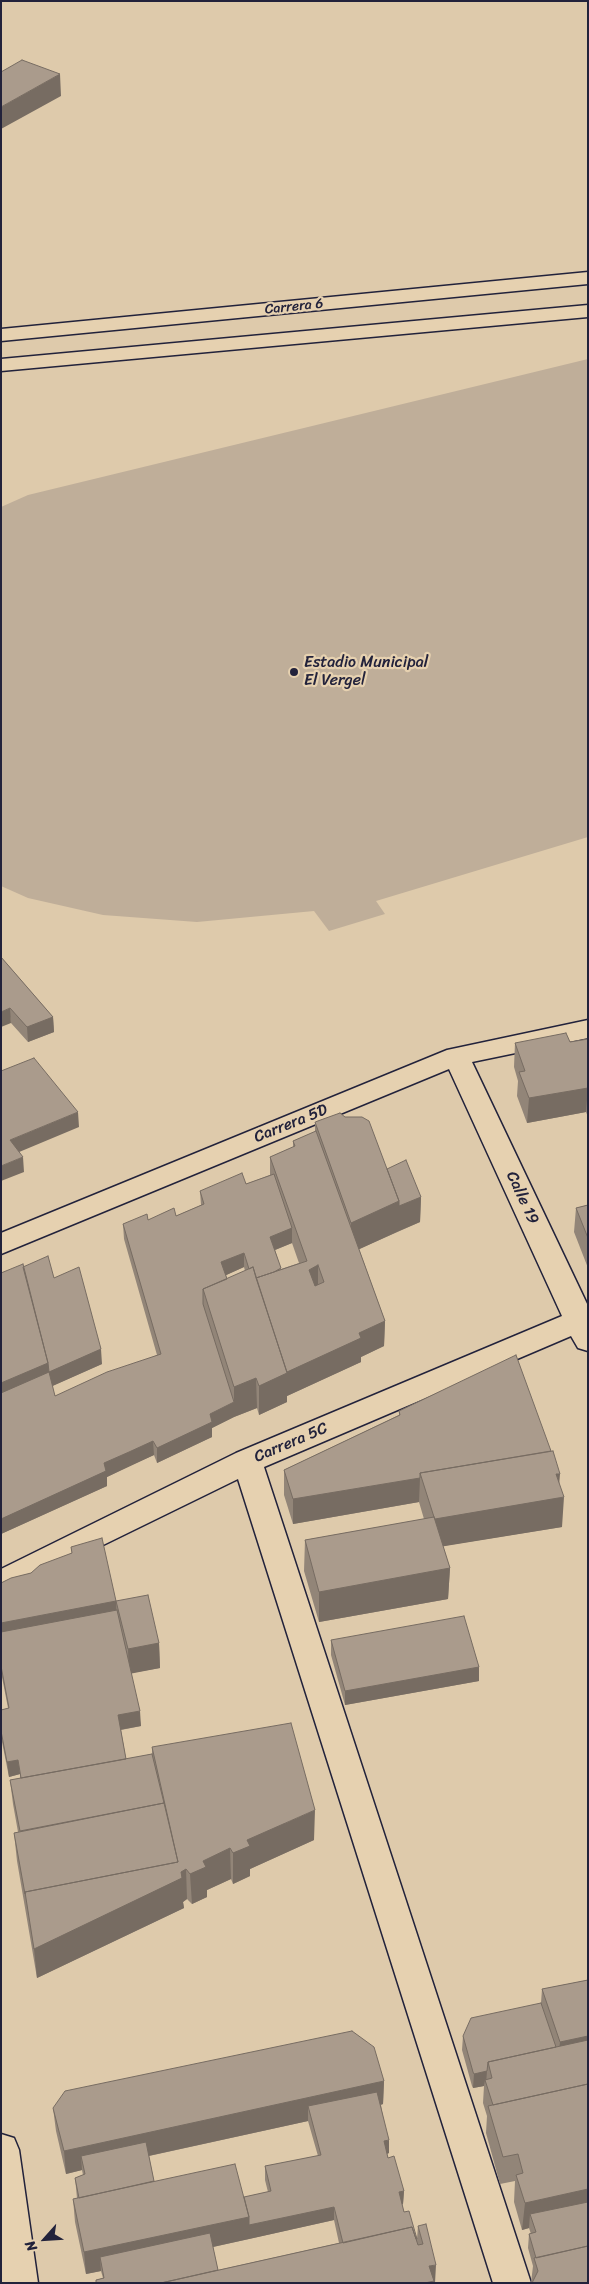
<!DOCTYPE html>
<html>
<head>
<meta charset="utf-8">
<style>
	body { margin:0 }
	#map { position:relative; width:589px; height:2284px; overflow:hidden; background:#decaab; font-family:Sriracha,sans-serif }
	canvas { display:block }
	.frame { position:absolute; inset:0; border:2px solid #22223b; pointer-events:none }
	.north { position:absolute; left:20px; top:2214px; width:50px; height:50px; -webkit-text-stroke:4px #e6d1b0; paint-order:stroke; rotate:244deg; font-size:14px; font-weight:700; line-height:20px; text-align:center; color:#22223b }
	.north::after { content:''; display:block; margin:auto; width:18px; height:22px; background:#22223b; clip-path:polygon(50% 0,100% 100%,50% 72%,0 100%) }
</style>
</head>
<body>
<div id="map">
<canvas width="589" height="2284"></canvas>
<div class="frame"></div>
<div class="north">N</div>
</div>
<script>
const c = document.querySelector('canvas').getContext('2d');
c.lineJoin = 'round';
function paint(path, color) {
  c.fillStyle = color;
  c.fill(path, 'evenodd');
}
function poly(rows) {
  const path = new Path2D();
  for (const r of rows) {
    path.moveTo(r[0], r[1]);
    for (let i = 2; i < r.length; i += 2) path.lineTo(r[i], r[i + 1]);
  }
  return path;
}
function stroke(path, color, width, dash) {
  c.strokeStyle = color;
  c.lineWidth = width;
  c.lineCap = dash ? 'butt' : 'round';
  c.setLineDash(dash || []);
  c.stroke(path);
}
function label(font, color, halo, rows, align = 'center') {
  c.font = font + ' Sriracha,sans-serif';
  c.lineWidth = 4.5;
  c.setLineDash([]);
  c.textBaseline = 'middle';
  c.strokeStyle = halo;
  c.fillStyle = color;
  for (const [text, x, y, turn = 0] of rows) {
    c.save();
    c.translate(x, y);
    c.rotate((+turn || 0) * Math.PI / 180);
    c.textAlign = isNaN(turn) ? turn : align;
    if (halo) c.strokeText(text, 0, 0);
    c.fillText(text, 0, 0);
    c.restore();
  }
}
paint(poly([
	[588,359,588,837,376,901,385,914,329,931,314,911,197,922,103,915,28,898,1,886,1,507,28,495]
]), '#bfae99');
const minor = poly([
	[588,272,588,284,1,341,1,329,588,272],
	[588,305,588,317,1,371,1,359,588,305],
	[588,1020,588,1038,472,1062,588,1306,588,1351,578,1348,571,1336,264,1467,531,2283,493,2283,238,1479,1,1595,1,1569,236,1453,562,1316,449,1069,1,1254,1,1233,447,1050,588,1020],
	[1,2134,14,2138,19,2150,38,2283,1,2283,1,2134]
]);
stroke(minor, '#22223b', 3);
paint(minor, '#e6d1b0');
paint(poly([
	[1,957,53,1017,54,1032,28,1042,11,1023],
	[588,1039,588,1117,586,1112,527,1123,517,1096,518,1081,514,1067,515,1043,570,1042],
	[315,1122,387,1169,421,1197,420,1222,359,1249,385,1321,384,1346,361,1357,361,1362,287,1396,287,1402,259,1415,257,1408,234,1417,212,1428,212,1437,157,1463,154,1455,129,1466,107,1477,107,1486,1,1534,1,1273,23,1267,54,1278,102,1364,52,1386,55,1396,157,1355,124,1239,123,1224,176,1216,201,1205,200,1191,246,1184,270,1175,270,1157,293,1147,293,1141,315,1132],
	[292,1243,299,1263,281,1269,275,1250],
	[244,1267,245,1271,227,1279,226,1275],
	[588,1205,588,1268,574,1232,576,1208],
	[399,1411,559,1484,562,1527,443,1546,450,1568,448,1599,319,1622,304,1571,305,1540,424,1519,419,1502,293,1524,284,1495,284,1470,399,1415],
	[71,1547,116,1601,117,1610,116,1601,159,1643,160,1668,131,1673,141,1726,121,1730,126,1759,152,1754,152,1747,314,1840,250,1869,250,1876,233,1884,231,1879,207,1890,207,1897,192,1904,187,1899,183,1902,184,1908,37,1978,17,1861,14,1833,18,1832,13,1804,10,1780,20,1778,20,1774,9,1777,1,1737,1,1710,8,1708,1,1672,1,1583,31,1573,72,1553],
	[331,1640,479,1667,479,1681,345,1705,331,1655],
	[588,1980,588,2283,531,2283,533,2266,528,2248,529,2234,531,2234,529,2228,522,2230,514,2202,515,2181,500,2184,486,2133,487,2116,483,2103,484,2086,473,2088,472,2086,462,2050,463,2036,541,2003,542,1989],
	[384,2081,383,2104,381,2105,389,2153,387,2154,388,2158,404,2191,403,2204,402,2205,404,2212,417,2239,418,2226,435,2283,96,2283,96,2280,103,2278,101,2271,86,2274,75,2222,73,2199,77,2198,75,2178,83,2175,82,2170,66,2174,56,2131,53,2108],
	[308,2121,318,2156,265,2166,265,2180,268,2192,244,2197,154,2181,149,2156],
	[334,2220,339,2243,218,2270,213,2247]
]), '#928578');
paint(poly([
	[60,74,61,96,1,129,1,107],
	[10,1008,11,1023,1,1027,1,1012],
	[53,1017,54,1032,28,1042,27,1027],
	[588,1088,586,1112,527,1123,529,1098],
	[78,1112,79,1127,12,1155,10,1140],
	[23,1157,24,1172,1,1181,1,1166],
	[421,1197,420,1222,399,1231,399,1206],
	[399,1201,399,1231,351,1253,351,1223],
	[292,1228,292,1243,270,1252,270,1237],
	[244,1253,244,1267,222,1277,221,1262],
	[318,1265,318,1290,309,1294,309,1270],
	[385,1321,384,1346,361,1357,361,1362,287,1396,287,1402,259,1415,259,1386,286,1372,359,1333],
	[101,1349,102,1364,1,1409,1,1383,48,1363],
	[256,1378,257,1408,234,1417,212,1428,212,1437,157,1463,157,1448,210,1414,234,1402,234,1387],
	[153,1441,154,1455,107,1477,107,1486,1,1534,1,1519,104,1463],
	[556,1474,560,1474,558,1498,564,1497,562,1527,433,1548,434,1519],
	[420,1478,419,1502,293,1524,293,1499],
	[450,1568,448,1599,319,1622,319,1592],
	[116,1601,117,1625,1,1648,1,1623],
	[159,1643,160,1668,129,1674,128,1649],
	[479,1667,479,1681,345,1705,345,1691],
	[140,1711,141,1726,119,1730,118,1715],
	[18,1760,20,1774,9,1777,7,1762],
	[315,1810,314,1840,250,1869,250,1876,233,1884,233,1853,247,1840],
	[230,1848,231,1879,207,1890,207,1897,192,1904,190,1874,203,1861],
	[186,1869,187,1899,183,1902,184,1908,37,1978,34,1949],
	[588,2036,588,2063,557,2069,560,2042],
	[487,2071,486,2084,485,2080,484,2086,473,2088,474,2074],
	[384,2081,383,2104,312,2120,308,2106,308,2121,84,2170,81,2156,82,2170,66,2174,64,2151],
	[389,2140,389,2153,383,2155,384,2141],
	[588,2189,588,2215,530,2214,529,2228,522,2230,525,2203],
	[404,2191,403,2204,398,2205,399,2192],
	[334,2207,334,2220,249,2239,249,2225],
	[249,2217,249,2239,103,2271,100,2257,101,2271,86,2274,84,2252],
	[436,2265,435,2283,425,2283,429,2266]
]), '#776c62');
const building = poly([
	[22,60,60,74,1,107,1,72,22,60],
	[1,957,53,1017,27,1027,10,1008,1,1012,1,957],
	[566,1033,570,1042,588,1039,588,1088,529,1098,519,1072,525,1071,515,1043,566,1033],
	[34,1058,78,1112,10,1140,23,1157,1,1166,1,1071,34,1058],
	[340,1113,345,1117,362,1117,369,1121,399,1201,351,1223,315,1122,340,1113],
	[316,1131,385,1321,359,1333,361,1338,287,1372,256,1278,307,1261,270,1157,295,1146,293,1141,316,1131],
	[318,1265,324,1282,315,1286,309,1270,318,1265],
	[406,1160,421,1197,399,1206,399,1201,387,1169,406,1160],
	[242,1173,246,1184,274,1174,292,1228,270,1237,281,1268,274,1272,256,1278,253,1267,249,1269,244,1253,221,1262,227,1279,203,1289,203,1304,234,1402,210,1414,212,1422,157,1448,153,1441,129,1452,104,1463,106,1471,1,1519,1,1393,49,1372,55,1396,107,1372,161,1354,123,1224,147,1214,148,1220,174,1208,176,1216,204,1204,200,1191,242,1173],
	[588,1205,588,1238,576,1208,588,1205],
	[48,1256,54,1278,79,1267,101,1349,49,1372,48,1363,23,1267,48,1256],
	[23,1264,48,1363,1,1383,1,1273,23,1264],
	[253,1267,287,1373,259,1386,256,1378,234,1387,203,1289,253,1267],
	[516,1355,551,1451,420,1473,420,1478,293,1499,284,1470,400,1415,399,1411,516,1355],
	[553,1451,560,1474,556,1474,564,1497,435,1519,434,1517,420,1473,553,1451],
	[434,1517,450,1568,319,1592,305,1540,434,1517],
	[102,1538,116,1601,1,1623,1,1583,11,1578,31,1573,40,1565,72,1553,71,1547,102,1538],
	[148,1595,159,1643,128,1649,116,1601,148,1595],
	[117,1610,140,1711,118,1715,126,1759,21,1778,18,1760,7,1762,1,1731,1,1710,9,1708,1,1666,1,1632,117,1610],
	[464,1616,479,1667,345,1691,331,1640,464,1616],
	[291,1723,315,1810,247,1840,250,1846,233,1853,230,1848,203,1861,206,1867,190,1874,186,1869,181,1872,182,1878,34,1949,25,1892,178,1862,152,1747,291,1723],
	[152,1754,164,1803,20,1831,10,1780,152,1754],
	[164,1803,178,1862,25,1892,25,1894,14,1833,164,1803],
	[588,1980,588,2036,560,2042,542,1989,588,1980],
	[541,2003,556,2047,488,2062,487,2071,474,2074,473,2072,463,2036,471,2018,541,2003],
	[352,2031,374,2047,384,2081,64,2151,53,2108,65,2091,352,2031],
	[588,2040,588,2084,493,2105,485,2080,492,2078,488,2062,588,2040],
	[588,2084,588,2189,525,2203,516,2175,523,2173,518,2154,503,2157,488,2106,588,2084],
	[377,2092,389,2140,384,2141,388,2158,394,2156,404,2191,399,2192,404,2212,409,2211,417,2239,416,2239,412,2227,343,2243,334,2207,249,2225,249,2217,244,2197,271,2191,265,2166,321,2155,308,2106,377,2092],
	[146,2142,154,2181,79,2198,75,2178,85,2174,81,2156,146,2142],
	[235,2164,249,2217,84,2252,73,2199,235,2164],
	[588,2202,588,2246,536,2258,529,2234,536,2232,530,2214,588,2202],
	[426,2224,436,2265,429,2266,434,2281,425,2283,161,2283,412,2227,418,2245,423,2244,418,2226,426,2224],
	[210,2233,218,2270,161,2283,96,2283,96,2280,104,2278,100,2257,210,2233],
	[588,2246,588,2283,532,2283,538,2271,534,2258,588,2246]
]);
paint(building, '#aa9b8c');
stroke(building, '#776c62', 1);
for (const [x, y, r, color] of [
	[294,672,5,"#22223b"]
]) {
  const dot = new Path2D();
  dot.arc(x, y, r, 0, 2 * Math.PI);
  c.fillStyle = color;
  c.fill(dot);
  stroke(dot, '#e6d1b0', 2);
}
label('14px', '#22223b', '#e6d1b0', [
	["Carrera 6",294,307,-6]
]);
label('16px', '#22223b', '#e6d1b0', [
	["Estadio Municipal",304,663],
	["El Vergel",304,681]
], 'left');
label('16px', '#22223b', '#e6d1b0', [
	["Carrera 5D",291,1124,-22],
	["Calle 19",522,1198,65],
	["Carrera 5C",291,1443,-23]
]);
</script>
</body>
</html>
